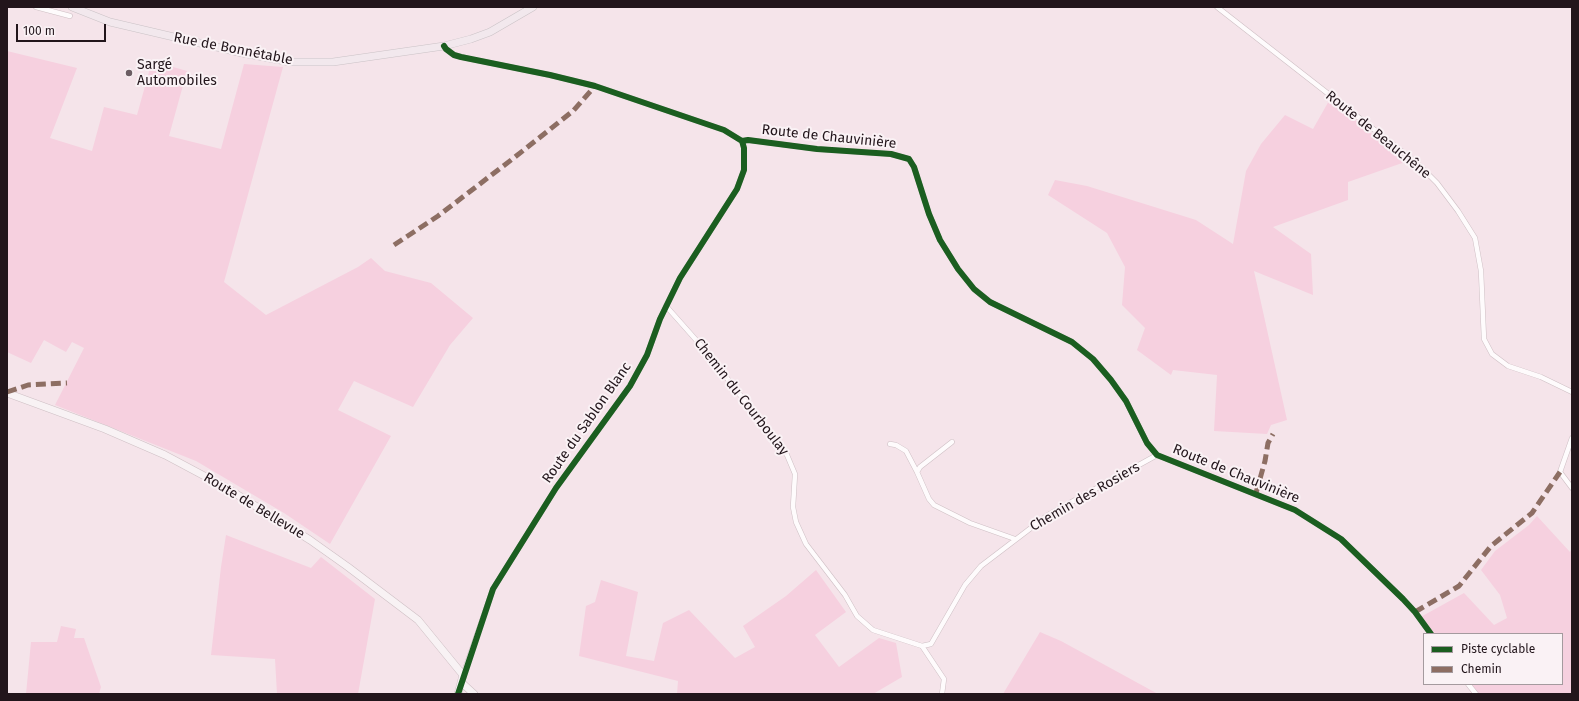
<!DOCTYPE html>
<html>
<head>
<meta charset="utf-8">
<style>
	body { margin:0 }
	#map { position:relative; width:1579px; height:701px; overflow:hidden; background:#f5e4ea; font-family:"Fira Sans",sans-serif }
	canvas { display:block }
	.frame { position:absolute; inset:0; border:8px solid #22151b; pointer-events:none }
	.legend { position:absolute; left:1423px; top:633px; width:140px; height:52px; box-sizing:border-box; background:#faf2f5; border:1px solid #a49a9e; margin:0; padding:5px 7px; list-style:none; font-size:12px; color:#22151b }
	.legend li { display:flex; align-items:center; gap:8px; height:20px }
	.legend b { width:20px; border:1px solid #a49a9e }
	.scale { position:absolute; left:16px; top:24px; width:90px; height:18px; box-sizing:border-box; border:2px solid #22151b; border-top:0; padding-left:5px; font-size:12px; line-height:14px; white-space:nowrap; color:#22151b; -webkit-text-stroke:3px #faf2f5; paint-order:stroke }
</style>
</head>
<body>
<div id="map">
<canvas width="1579" height="701"></canvas>
<div class="frame"></div>
<ul class="legend">
<li><b style="height:5px;background:#1b5e20"></b>Piste cyclable</li>
<li><b style="height:5px;background:#8d6e63"></b>Chemin</li>
</ul>
<div class="scale">100 m</div>
</div>
<script>
const c = document.querySelector('canvas').getContext('2d');
c.lineJoin = 'round';
function paint(path, color) {
  c.fillStyle = color;
  c.fill(path, 'evenodd');
}
function poly(rows) {
  const path = new Path2D();
  for (const r of rows) {
    path.moveTo(r[0], r[1]);
    for (let i = 2; i < r.length; i += 2) path.lineTo(r[i], r[i + 1]);
  }
  return path;
}
function stroke(path, color, width, dash) {
  c.strokeStyle = color;
  c.lineWidth = width;
  c.lineCap = dash ? 'butt' : 'round';
  c.setLineDash(dash || []);
  c.stroke(path);
}
function label(font, color, halo, rows, align = 'center') {
  c.font = font + ' "Fira Sans",sans-serif';
  c.lineWidth = 4;
  c.setLineDash([]);
  c.textBaseline = 'middle';
  c.strokeStyle = halo;
  c.fillStyle = color;
  for (const [text, x, y, turn = 0] of rows) {
    c.save();
    c.translate(x, y);
    c.rotate((+turn || 0) * Math.PI / 180);
    c.textAlign = isNaN(turn) ? turn : align;
    if (halo) c.strokeText(text, 0, 0);
    c.fillText(text, 0, 0);
    c.restore();
  }
}
paint(poly([
	[7,51,77,68,50,138,92,151,104,107,137,115,152,61,187,71,169,136,221,149,244,64,283,67,224,282,266,315,358,267,371,258,385,271,431,283,473,318,450,345,413,407,354,381,338,410,391,436,330,544,284,513,196,461,55,405,84,348,72,342,66,352,44,340,31,363,7,352],
	[1330,99,1405,162,1348,182,1348,200,1273,227,1311,254,1313,295,1254,271,1287,420,1271,425,1267,434,1214,431,1217,375,1173,370,1171,375,1137,350,1145,328,1122,305,1125,267,1107,233,1048,195,1055,180,1087,186,1196,220,1233,244,1246,171,1261,144,1285,115,1313,129],
	[1537,516,1570,552,1572,548,1572,694,1472,694,1465,684,1562,684,1562,634,1427,634,1417,619,1464,593,1494,625,1507,618,1500,595,1481,570,1495,551,1529,525],
	[226,535,311,568,321,557,375,599,358,694,277,694,275,659,211,655,221,567],
	[816,570,846,612,815,635,839,667,879,638,896,643,902,677,873,694,677,694,678,681,579,656,586,606,595,602,601,580,638,592,626,656,654,661,663,623,689,610,735,658,755,647,743,626,786,596],
	[61,626,76,629,74,638,84,638,101,687,99,694,26,694,31,642,57,642],
	[1040,632,1061,641,1158,694,1003,694]
]), '#f6d0df');
const street = poly([
	[36,7,70,16],
	[1217,7,1417,163,1437,183,1458,211,1475,238,1481,271,1484,339,1492,354,1508,366,1541,377,1572,392],
	[444,46,446,49,454,55,461,57,550,75,595,86,724,130,742,141,748,140,817,149,891,154,909,159,914,167,929,214,940,240,958,269,974,289,990,302,1072,342,1093,359,1111,380,1126,401,1147,443,1157,455,1295,510,1341,539,1403,599,1415,612,1431,634],
	[666,306,705,350,787,455,795,474,793,507,796,522,806,544,845,595,857,616,873,630,922,646,944,679,942,694],
	[1572,438,1560,472,1572,488],
	[890,444,896,445,906,451,917,472,929,499,934,505,970,523,1015,539],
	[917,472,920,467,952,442],
	[922,646,931,644,965,585,981,566,1048,515,1157,455],
	[463,675,493,589,556,488,630,386,647,355,660,319,680,278,737,189,744,170,744,148,742,141],
	[1468,684,1476,694]
]);
const secondary = poly([
	[7,393,105,429,165,455,225,487,310,540,348,567,418,620,463,675,458,694],
	[462,683,474,694]
]);
const primary = poly([
	[72,7,110,22,242,53,290,62,333,62,444,46,471,39,490,32,533,7]
]);
stroke(street, '#cebfc4', 5.5);
stroke(secondary, '#cebfc4', 8);
stroke(primary, '#cac2c6', 8);
stroke(street, '#fefbfc', 4.5);
stroke(secondary, '#f8f2f4', 7);
stroke(primary, '#f2e8ed', 7);
stroke(poly([
	[394,245,438,216,515,157,573,111,595,86],
	[7,392,28,385,67,383],
	[1256,493,1265,461,1268,443,1273,434],
	[1415,612,1459,586,1491,546,1532,513,1560,472]
]), '#8d6e63', 5, [10, 5]);
stroke(poly([
	[444,46,446,49,454,55,461,57,550,75,595,86,724,130,742,141,748,140,817,149,891,154,909,159,914,167,929,214,940,240,958,269,974,289,990,302,1072,342,1093,359,1111,380,1126,401,1147,443,1157,455,1295,510,1341,539,1403,599,1415,612,1431,634],
	[458,694,493,589,556,488,630,386,647,355,660,319,680,278,737,189,744,170,744,148,742,141]
]), '#1b5e20', 6);
for (const [x, y, r, color] of [
	[129,73,4,"#6c5d63"]
]) {
  const dot = new Path2D();
  dot.arc(x, y, r, 0, 2 * Math.PI);
  c.fillStyle = color;
  c.fill(dot);
  stroke(dot, '#faf2f5', 1.5);
}
label('14px', '#22151b', '#faf2f5', [
	["Rue de Bonnétable",233,49,11],
	["Route de Beauchêne",1378,135,39],
	["Route de Chauvinière",829,137,6],
	["Chemin du Courboulay",741,397,52],
	["Route du Sablon Blanc",587,423,-55],
	["Route de Chauvinière",1236,474,22],
	["Chemin des Rosiers",1085,497,-30],
	["Route de Bellevue",254,506,31]
]);
label('14px', '#22151b', '#faf2f5', [
	["Sargé",137,65],
	["Automobiles",137,81]
], 'left');
</script>
</body>
</html>
